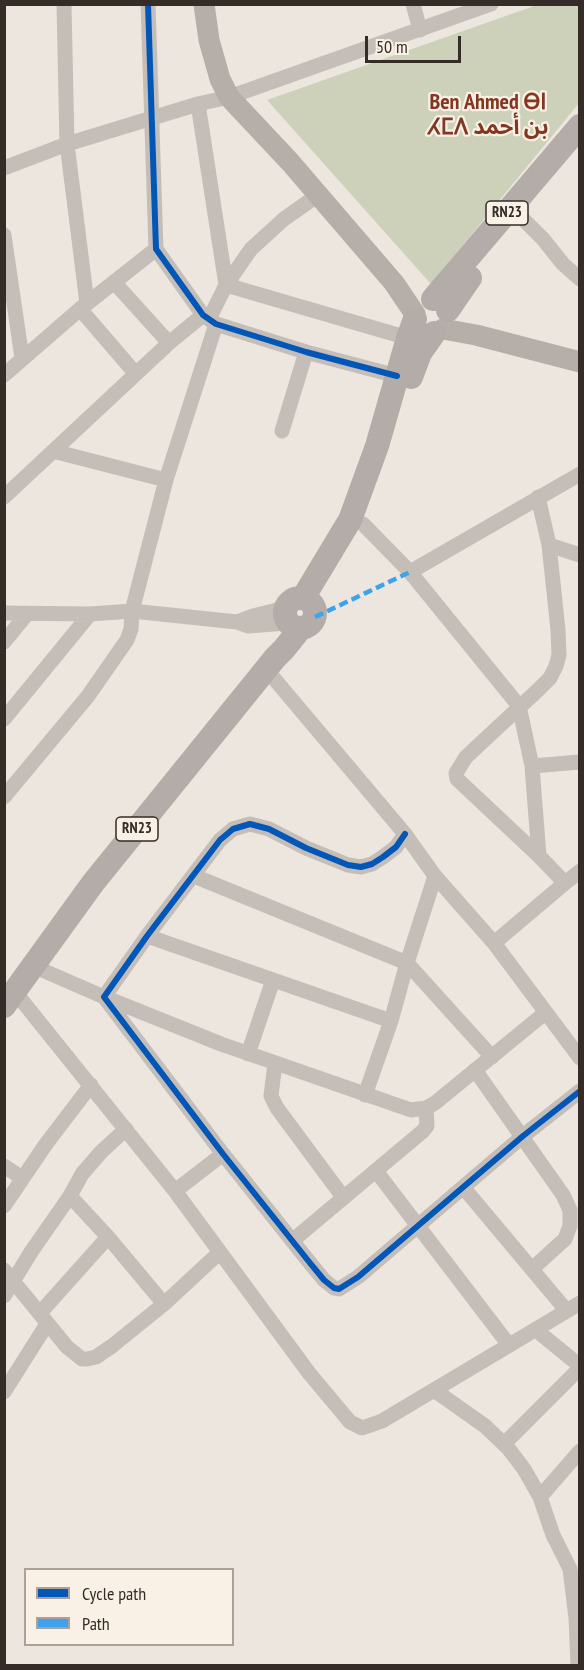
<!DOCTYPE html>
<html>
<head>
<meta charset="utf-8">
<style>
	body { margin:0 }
	#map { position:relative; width:584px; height:1670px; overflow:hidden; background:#ece6df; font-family:"PT Sans Narrow",sans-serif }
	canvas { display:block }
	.frame { position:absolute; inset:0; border:6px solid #352b27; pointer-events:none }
	.legend { position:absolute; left:24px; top:1568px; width:210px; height:78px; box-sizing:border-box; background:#f9f0e6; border:2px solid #aba19a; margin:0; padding:8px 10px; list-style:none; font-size:18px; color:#352b27 }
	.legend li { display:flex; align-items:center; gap:12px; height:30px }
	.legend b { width:30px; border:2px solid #aba19a }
	.scale { position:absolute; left:365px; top:36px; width:96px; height:27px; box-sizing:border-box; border:3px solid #352b27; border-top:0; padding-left:8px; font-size:18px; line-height:21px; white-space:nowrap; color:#352b27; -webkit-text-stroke:4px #f9f0e6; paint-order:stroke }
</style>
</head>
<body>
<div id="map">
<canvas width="584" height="1670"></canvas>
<div class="frame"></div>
<ul class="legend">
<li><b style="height:8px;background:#0057b8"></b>Cycle path</li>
<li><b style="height:8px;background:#3ea3eb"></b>Path</li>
</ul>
<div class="scale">50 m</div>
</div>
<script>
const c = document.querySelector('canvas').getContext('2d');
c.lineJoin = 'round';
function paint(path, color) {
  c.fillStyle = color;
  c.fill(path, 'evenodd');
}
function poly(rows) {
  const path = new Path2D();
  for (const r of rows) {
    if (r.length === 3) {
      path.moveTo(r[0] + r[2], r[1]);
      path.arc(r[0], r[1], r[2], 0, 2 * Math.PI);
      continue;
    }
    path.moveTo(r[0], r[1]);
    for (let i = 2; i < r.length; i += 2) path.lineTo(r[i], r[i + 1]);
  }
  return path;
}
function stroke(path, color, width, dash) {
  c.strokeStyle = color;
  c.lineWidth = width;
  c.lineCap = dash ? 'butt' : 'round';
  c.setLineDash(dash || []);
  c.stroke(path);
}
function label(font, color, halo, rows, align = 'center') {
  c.font = font + ' "PT Sans Narrow","Noto Sans Arabic","Noto Sans Tifinagh",sans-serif';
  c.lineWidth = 4.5;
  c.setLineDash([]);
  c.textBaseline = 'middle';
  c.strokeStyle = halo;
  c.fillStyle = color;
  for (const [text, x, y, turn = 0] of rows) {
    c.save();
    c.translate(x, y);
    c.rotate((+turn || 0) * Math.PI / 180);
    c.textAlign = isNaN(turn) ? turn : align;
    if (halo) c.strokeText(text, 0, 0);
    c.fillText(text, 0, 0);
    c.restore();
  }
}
paint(poly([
	[537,5,579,5,579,103,431,284,267,100]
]), '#cdd1b9');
stroke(poly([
	[64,4,67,144,87,303],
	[148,4,156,249,203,315,216,324,306,352,397,376],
	[413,4,420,30],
	[198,104,226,285,408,338],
	[4,168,67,144,198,104,229,97,491,4],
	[521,217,543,239,563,264,580,279],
	[4,235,22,358],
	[114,282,169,343],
	[80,309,136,374],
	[209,319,226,285,251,249,284,219,318,195],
	[4,375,80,309,156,249],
	[282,431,306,352],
	[53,451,166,480],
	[4,497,169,343,203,315],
	[538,497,549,545,558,630,559,655,556,666,550,678,538,690,466,757,456,773,457,779,539,856],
	[363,524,410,572,519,706,532,766,539,856,565,883,494,943],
	[549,545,580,555],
	[410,572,580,474],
	[4,613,90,614,132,611,237,622,248,626,287,623],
	[237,622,253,616,285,608],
	[4,642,27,614],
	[266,669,405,834,435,876,494,943,580,1058],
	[4,719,90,614],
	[532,766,580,762],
	[4,797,88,696,127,640,131,629,132,611,166,480,216,324],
	[405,834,396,847,383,857,372,864,361,867,348,865,306,848,269,829,250,824,233,829,220,840,147,936,104,997,223,1154,310,1263,324,1280,334,1288,339,1289,358,1277,523,1136,580,1091],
	[194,876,407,963,492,1057],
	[565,883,580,871],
	[147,936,391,1021],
	[33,966,104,997,221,1044,411,1110,426,1108,435,1103,545,1013],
	[15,992,175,1191,309,1373,350,1422,362,1428,382,1421,580,1303],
	[248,1054,273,980],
	[275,1063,271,1096,277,1108,343,1197],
	[475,1070,563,1195,570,1210,570,1226,565,1239,532,1269],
	[365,1095,391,1021,407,963,435,876],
	[4,1166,22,1178],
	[376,1171,509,1345],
	[463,1187,566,1310],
	[175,1191,223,1154],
	[70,1196,108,1237,164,1304],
	[4,1206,46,1144,91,1085],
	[292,1241,423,1131,427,1126,426,1108],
	[4,1270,67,1347,82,1359,87,1359,96,1357,112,1346,164,1304,220,1252],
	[4,1296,31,1252,70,1196,82,1174,101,1152,126,1129],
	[40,1313,108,1237],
	[536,1330,580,1366],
	[434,1390,485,1426,508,1448,524,1469,540,1497,553,1535,570,1569,576,1618,578,1666],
	[4,1392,47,1324],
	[504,1444,580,1368],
	[540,1497,580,1451]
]), '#c5beb8', 15);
stroke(poly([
	[204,4,209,40,220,79,229,97,290,162,394,283,415,314],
	[443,329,476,335,580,362]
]), '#b6aea9', 21);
stroke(poly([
	[433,299,580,126],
	[448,310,470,278],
	[411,377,420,353,434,333],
	[300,613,15],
	[303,598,350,520,377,446,408,338,415,319],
	[4,1006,93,883,275,658,284,649,300,629]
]), '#b3aca8', 24);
stroke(poly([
	[315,617,410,572]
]), '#3ea3eb', 4.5, [9, 4.5]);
stroke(poly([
	[148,4,156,249,203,315,216,324,306,352,397,376],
	[405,834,396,847,383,857,372,864,361,867,348,865,306,848,269,829,250,824,233,829,220,840,147,936,104,997,223,1154,310,1263,324,1280,334,1288,339,1289,358,1277,523,1136,580,1091]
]), '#0057b8', 6);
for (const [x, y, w] of [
	[507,213,42],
	[137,829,42]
]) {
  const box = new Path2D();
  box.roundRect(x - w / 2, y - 12, w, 24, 4.5);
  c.fillStyle = '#f9f0e6';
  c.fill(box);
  stroke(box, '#352b27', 1.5);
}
label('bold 15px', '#352b27', null, [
	["RN23",507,213],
	["RN23",137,829]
]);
label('bold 22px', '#823721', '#f9f0e6', [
	["Ben Ahmed ⴱⵏ",488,103],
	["ⵃⵎⴷ بن أحمد",488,128]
]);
</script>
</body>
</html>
